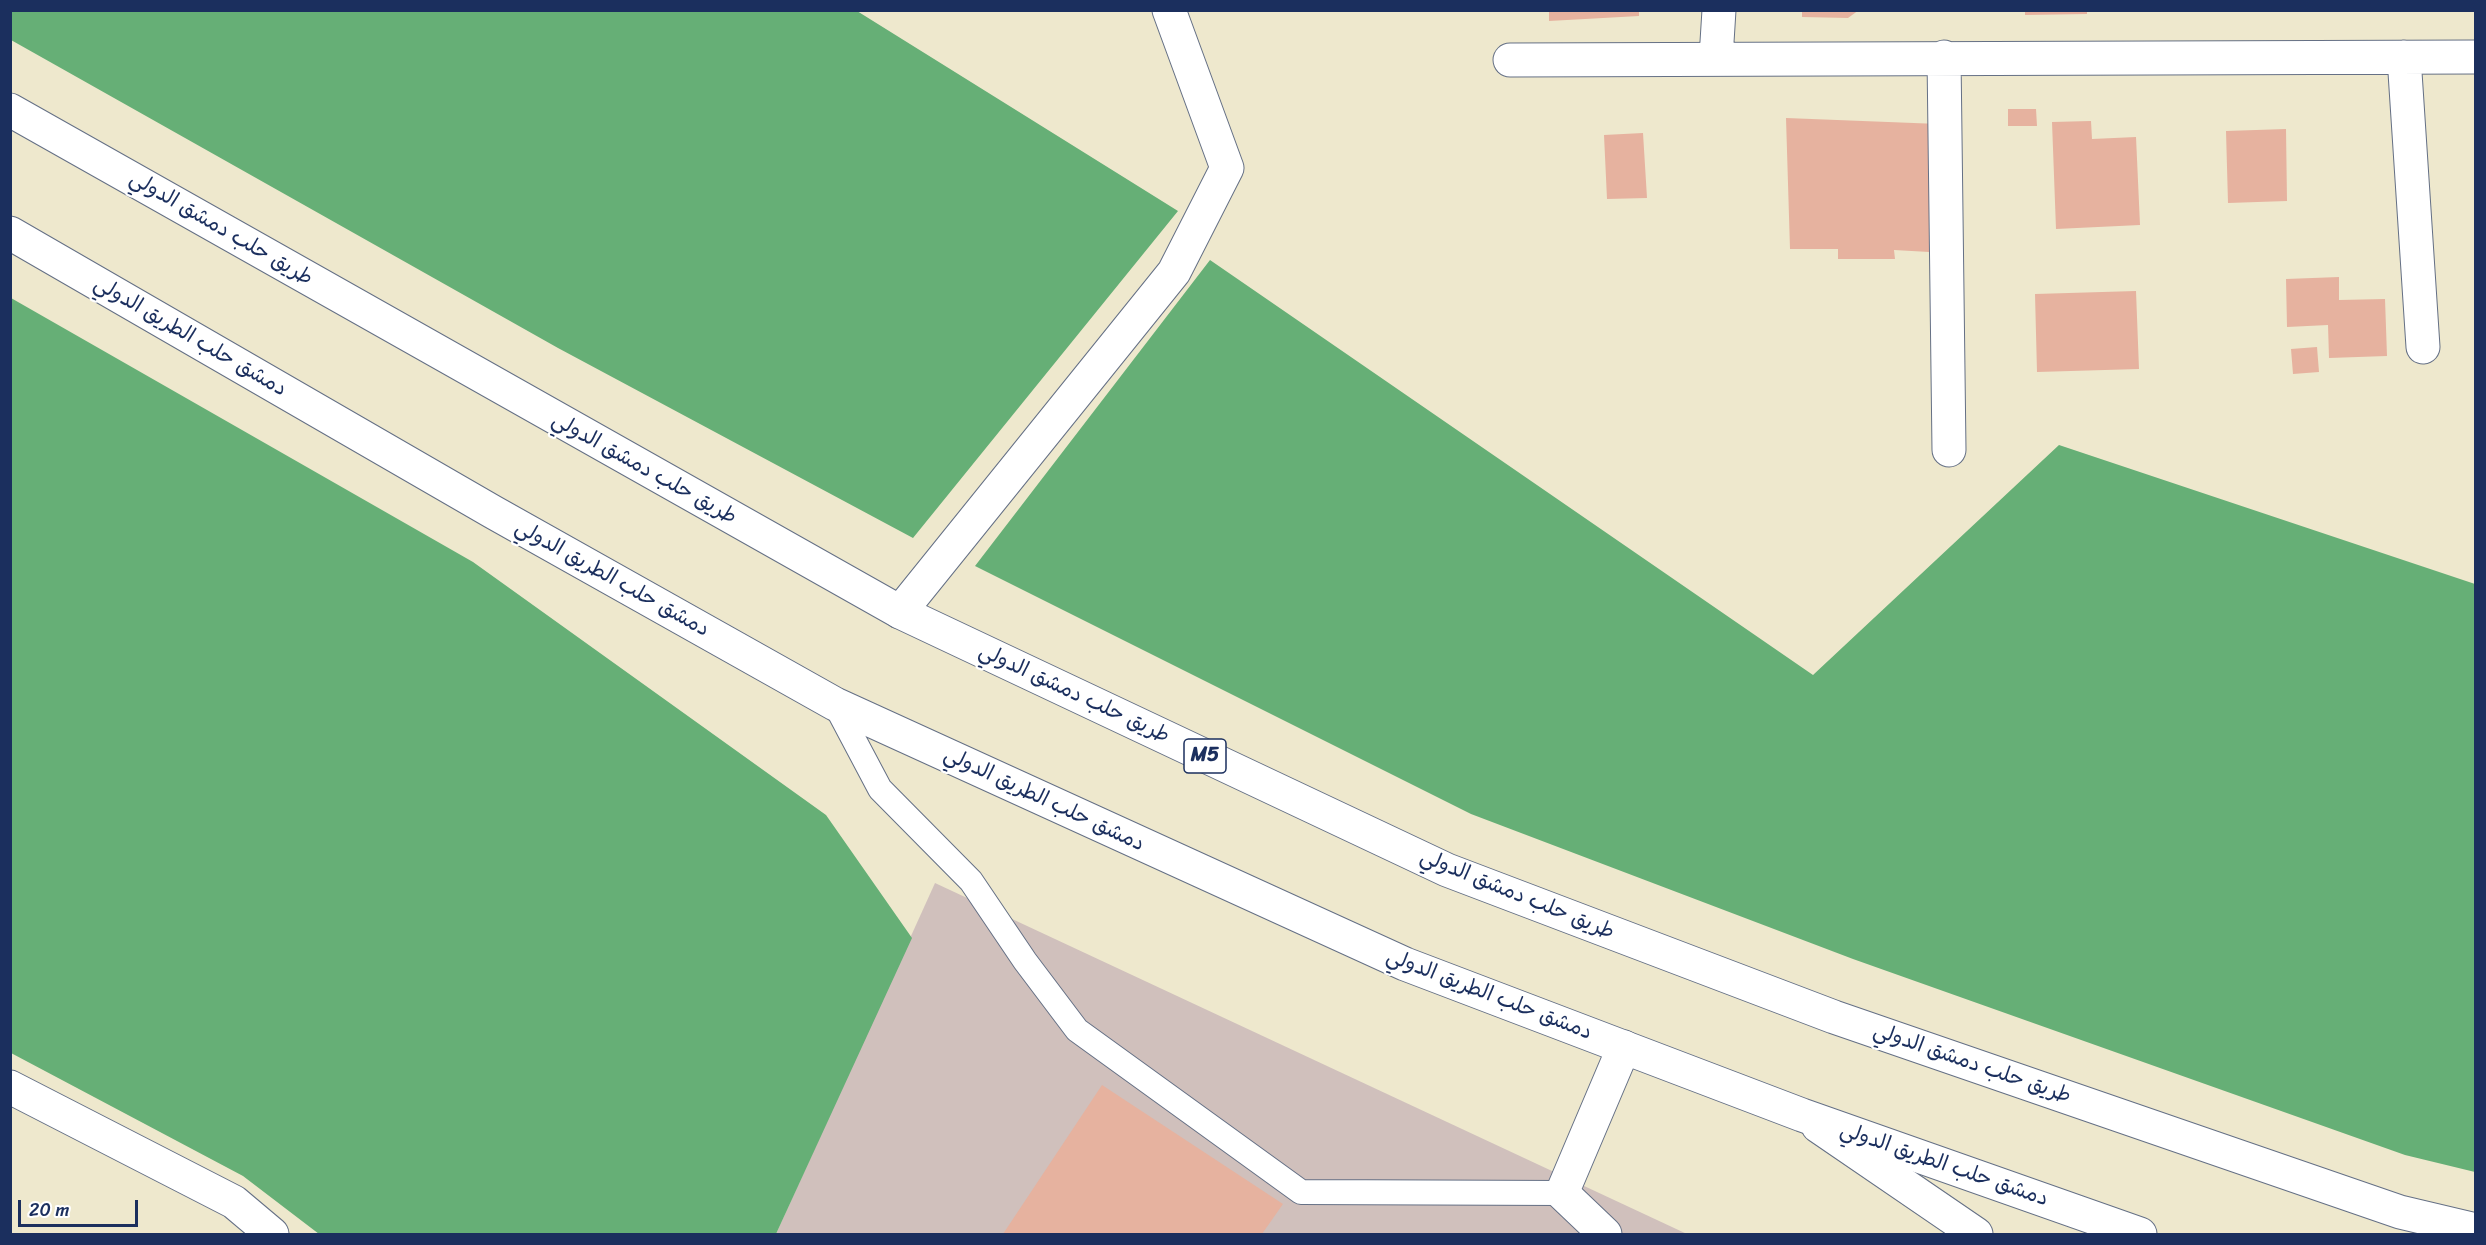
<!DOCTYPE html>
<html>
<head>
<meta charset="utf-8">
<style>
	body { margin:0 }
	#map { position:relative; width:2486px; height:1245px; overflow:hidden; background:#eee8cd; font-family:Sriracha,sans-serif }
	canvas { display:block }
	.frame { position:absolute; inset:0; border:12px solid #1b2f5e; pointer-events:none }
	.scale { position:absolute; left:18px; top:1200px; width:120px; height:27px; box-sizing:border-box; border:3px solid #1b2f5e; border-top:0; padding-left:8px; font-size:18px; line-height:21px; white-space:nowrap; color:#1b2f5e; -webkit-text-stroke:4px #fff; paint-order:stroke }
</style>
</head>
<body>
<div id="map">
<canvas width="2486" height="1245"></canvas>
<div class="frame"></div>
<div class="scale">20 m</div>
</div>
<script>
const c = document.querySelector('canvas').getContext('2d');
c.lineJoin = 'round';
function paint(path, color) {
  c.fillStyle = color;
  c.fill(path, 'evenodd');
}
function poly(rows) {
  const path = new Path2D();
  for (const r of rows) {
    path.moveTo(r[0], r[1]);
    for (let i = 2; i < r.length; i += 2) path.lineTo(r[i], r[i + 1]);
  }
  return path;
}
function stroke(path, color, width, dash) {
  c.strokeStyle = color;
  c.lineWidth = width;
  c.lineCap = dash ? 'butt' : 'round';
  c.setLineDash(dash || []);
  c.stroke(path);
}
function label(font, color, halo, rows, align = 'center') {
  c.font = font + ' Sriracha,"Playpen Sans Arabic",sans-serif';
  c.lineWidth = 4.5;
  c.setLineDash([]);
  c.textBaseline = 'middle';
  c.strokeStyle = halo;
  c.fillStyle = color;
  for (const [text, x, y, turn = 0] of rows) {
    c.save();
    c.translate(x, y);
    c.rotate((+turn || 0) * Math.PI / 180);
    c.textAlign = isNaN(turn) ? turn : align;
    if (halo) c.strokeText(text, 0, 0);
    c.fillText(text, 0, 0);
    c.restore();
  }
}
paint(poly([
	[935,883,1687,1234,776,1234]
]), '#d0c0bc');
paint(poly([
	[11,10,857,11,1178,211,913,538,558,348,11,40],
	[1210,260,1813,675,2059,445,2475,584,2475,1172,2405,1155,1853,959,1471,814,975,566],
	[11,298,473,562,826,815,912,938,776,1234,319,1234,243,1176,11,1053]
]), '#66af76');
paint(poly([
	[1549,10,1639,10,1639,16,1549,21],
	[1802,10,1859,10,1848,18,1802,17],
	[2025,10,2087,10,2087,14,2025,15],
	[2008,109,2036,109,2037,126,2008,126],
	[1786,118,1939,124,1947,253,1894,250,1895,259,1838,259,1838,249,1790,249],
	[2091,121,2092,139,2136,137,2140,225,2056,229,2052,122],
	[2286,129,2287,201,2228,203,2226,131],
	[1643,133,1647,198,1607,199,1604,135],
	[2339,277,2339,300,2385,299,2387,356,2329,358,2328,325,2287,327,2286,279],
	[2136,291,2139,369,2037,372,2035,294],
	[2317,347,2319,372,2293,374,2291,349],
	[1102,1085,1283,1204,1262,1234,1003,1234]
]), '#e6b29f');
const lane = poly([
	[835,704,880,789,971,881,1025,961,1077,1030,1301,1192,1562,1193]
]);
const street = poly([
	[1944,57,1949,450],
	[2404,57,2423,347],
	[1716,58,1719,10],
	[1510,60,2476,57],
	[900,612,1174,272,1227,168,1169,10],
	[10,1087,234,1202,272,1234],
	[1605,1234,1562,1193,1624,1047]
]);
const secondary = poly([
	[1818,1126,1976,1234]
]);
const highway = poly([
	[10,110,900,612,1447,870,1834,1017,2400,1212,2476,1230],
	[10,233,493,512,835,704,1405,964,1802,1115,2140,1234]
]);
stroke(lane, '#657085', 26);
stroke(street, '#657085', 35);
stroke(secondary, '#657085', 35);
stroke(highway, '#657085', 35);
stroke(lane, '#fff', 24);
stroke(street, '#fff', 33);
stroke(secondary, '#fff', 33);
stroke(highway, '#fff', 33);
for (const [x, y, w] of [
	[1205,756,42]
]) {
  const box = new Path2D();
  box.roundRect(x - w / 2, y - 17, w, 34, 4.5);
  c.fillStyle = '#fff';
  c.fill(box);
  stroke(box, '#1b2f5e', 1.5);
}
label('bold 20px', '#1b2f5e', null, [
	["M5",1205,756]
]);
label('21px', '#1b2f5e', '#fff', [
	["طريق حلب دمشق الدولي",221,229,30],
	["دمشق حلب الطريق الدولي",190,337,30],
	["طريق حلب دمشق الدولي",644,469,29],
	["دمشق حلب الطريق الدولي",612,579,29],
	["طريق حلب دمشق الدولي",1074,694,25],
	["دمشق حلب الطريق الدولي",1044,800,25],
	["طريق حلب دمشق الدولي",1517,895,22],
	["دمشق حلب الطريق الدولي",1489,995,21],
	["طريق حلب دمشق الدولي",1972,1064,19],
	["دمشق حلب الطريق الدولي",1944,1165,19]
]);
</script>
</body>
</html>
